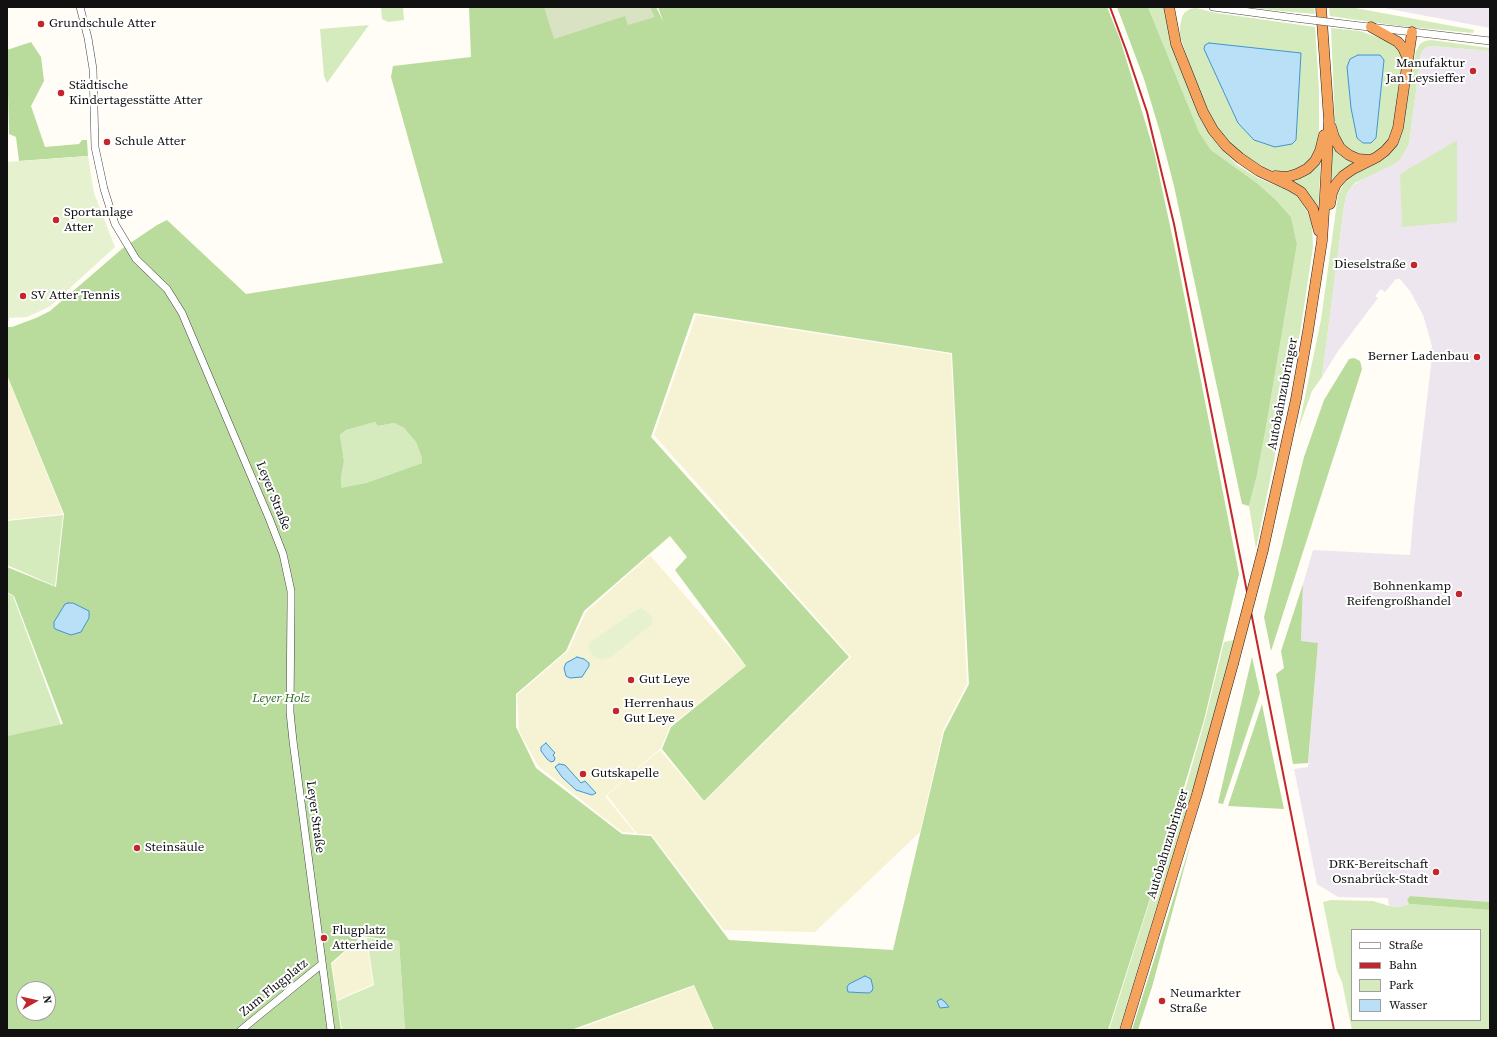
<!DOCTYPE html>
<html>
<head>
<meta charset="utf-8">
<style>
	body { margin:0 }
	#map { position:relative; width:1497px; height:1037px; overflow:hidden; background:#fffdf5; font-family:"Source Serif 4",serif }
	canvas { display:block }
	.frame { position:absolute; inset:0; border:8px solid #111; pointer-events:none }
	.legend { position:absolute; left:1351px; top:929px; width:130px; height:92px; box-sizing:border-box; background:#fff; border:1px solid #a0a0a0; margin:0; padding:5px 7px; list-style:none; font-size:12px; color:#111 }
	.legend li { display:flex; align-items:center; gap:8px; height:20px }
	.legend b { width:20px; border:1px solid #a0a0a0 }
	.north { position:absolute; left:16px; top:981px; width:40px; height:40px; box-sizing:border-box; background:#fff; border:1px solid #a0a0a0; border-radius:50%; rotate:82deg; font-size:11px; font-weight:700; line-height:16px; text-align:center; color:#111 }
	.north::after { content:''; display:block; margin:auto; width:14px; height:18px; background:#c4262e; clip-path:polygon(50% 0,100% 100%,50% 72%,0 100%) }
</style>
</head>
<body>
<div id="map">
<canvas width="1497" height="1037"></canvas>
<div class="frame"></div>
<ul class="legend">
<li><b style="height:5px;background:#fff"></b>Straße</li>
<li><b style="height:5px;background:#c4262e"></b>Bahn</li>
<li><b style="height:11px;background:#d5ebbd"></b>Park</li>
<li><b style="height:11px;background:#b9e0f7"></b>Wasser</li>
</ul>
<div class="north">N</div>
</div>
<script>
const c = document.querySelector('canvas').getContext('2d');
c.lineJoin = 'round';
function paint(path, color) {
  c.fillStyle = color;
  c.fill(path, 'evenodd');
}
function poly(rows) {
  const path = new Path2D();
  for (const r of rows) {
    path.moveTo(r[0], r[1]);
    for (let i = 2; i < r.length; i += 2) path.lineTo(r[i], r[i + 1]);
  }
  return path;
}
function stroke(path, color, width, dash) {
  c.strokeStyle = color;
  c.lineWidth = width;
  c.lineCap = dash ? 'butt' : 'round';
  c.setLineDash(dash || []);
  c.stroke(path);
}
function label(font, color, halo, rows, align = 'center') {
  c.font = font + ' "Source Serif 4",serif';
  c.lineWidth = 4;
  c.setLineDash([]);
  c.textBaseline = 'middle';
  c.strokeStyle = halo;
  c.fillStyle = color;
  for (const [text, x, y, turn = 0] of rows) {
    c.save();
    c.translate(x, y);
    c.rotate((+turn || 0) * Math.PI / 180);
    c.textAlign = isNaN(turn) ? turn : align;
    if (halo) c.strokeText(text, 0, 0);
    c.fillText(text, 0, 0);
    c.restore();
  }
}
paint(poly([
	[1379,7,1490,7,1490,28],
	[1431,46,1490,51,1490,902,1410,896,1407,900,1409,904,1399,907,1389,906,1388,898,1338,897,1317,884,1294,769,1308,767,1318,643,1301,642,1303,584,1313,550,1410,555,1414,509,1431,365,1432,346,1423,315,1410,291,1400,279,1396,279,1385,292,1381,289,1375,296,1378,298,1338,351,1322,377,1344,206,1347,193,1355,184,1403,155,1409,144,1421,53,1425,48]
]), '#eee6ef');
paint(poly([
	[696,315,951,354,967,684,943,730,920,832,815,932,724,930,651,834,637,834,607,795,660,750,704,802,851,657,654,435],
	[7,376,63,514,7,520],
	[650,555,746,666,670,726,661,748,605,796,635,833,622,832,538,766,519,731,517,695,568,651,586,612],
	[362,937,366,938,373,984,337,1000,332,964],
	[694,986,713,1030,575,1030]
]), '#f6f3d4');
paint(poly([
	[381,7,403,7,404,20,388,22,382,19],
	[1148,7,1164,7,1172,45,1198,114,1209,134,1221,149,1237,165,1258,178,1289,191,1298,197,1308,213,1312,225,1313,247,1300,333,1256,549,1249,506,1257,475,1266,427,1297,244,1291,217,1276,200,1257,183,1211,150,1199,132],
	[1244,7,1314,7,1315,14,1281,11],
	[1329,7,1350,7,1474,30,1473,33,1399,26,1330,16],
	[1196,8,1216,13,1315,27,1319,90,1319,139,1312,159,1296,172,1276,172,1262,166,1243,154,1230,143,1217,128,1207,109,1198,88,1180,36,1180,26,1182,17,1185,12,1190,9],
	[369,25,327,83,324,76,320,29],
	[1331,28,1360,31,1393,43,1400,51,1403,62,1394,127,1389,140,1383,148,1375,153,1368,156,1359,155,1351,152,1343,145,1337,136,1335,121],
	[1431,40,1490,48,1490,51,1431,46,1425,48,1421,53,1409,144,1403,155,1396,163,1355,183,1347,193,1344,206,1322,377,1312,391,1298,430,1321,320,1338,195,1346,179,1356,171,1379,162,1389,155,1397,144,1416,51,1420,44,1425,41],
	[1457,140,1457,222,1402,227,1400,174],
	[1333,143,1358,162,1338,173,1331,182],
	[1321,158,1318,212,1313,200,1304,189,1292,180,1304,176,1314,169],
	[375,422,378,426,394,423,404,428,416,442,422,458,422,463,366,483,341,489,341,477,344,461,340,435,346,430],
	[63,515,55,586,7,565,7,521],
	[7,593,13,596,61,725,7,736],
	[1234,640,1194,785,1119,1030,1109,1030,1187,783,1205,720,1224,642],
	[1331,900,1373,901,1389,906,1399,907,1409,904,1490,910,1490,1030,1352,1030,1342,982,1337,971,1323,902],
	[1352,930,1480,930,1480,1020,1352,1020],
	[367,938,399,941,405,1030,342,1030,337,1001,374,985]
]), '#d5ebbd');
paint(poly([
	[469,7,656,7,663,21,658,7,1107,7,1120,39,1154,151,1175,249,1239,574,1204,720,1162,861,1108,1030,714,1030,694,985,571,1030,405,1030,399,941,362,936,331,963,341,1030,7,1030,7,736,63,724,14,596,7,592,7,567,56,587,64,514,7,375,7,327,12,327,36,318,50,311,123,248,157,225,167,220,246,294,443,263,391,77,393,66,471,57],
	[694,313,952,353,969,684,944,732,893,950,729,940,651,836,622,834,536,768,516,727,516,694,566,651,584,611,670,536,687,557,675,570,746,666,671,727,662,749,704,801,849,657,651,437],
	[375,422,378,426,394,423,404,428,416,442,422,458,422,463,366,483,341,488,341,477,344,461,340,435,346,430],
	[24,989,48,989,48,1013,24,1013],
	[1117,7,1148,7,1199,132,1211,150,1257,183,1276,200,1291,217,1297,244,1266,427,1257,475,1249,506,1242,504,1174,186,1160,132,1144,79],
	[31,42,41,57,44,81,31,106,45,147,79,144,82,140,87,140,88,156,19,161,16,137,9,134,7,50],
	[1354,358,1360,361,1362,369,1271,651,1264,617,1304,457,1324,400,1349,359],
	[1303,584,1301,641,1318,643,1308,763,1293,764,1276,674,1284,668,1281,651],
	[1252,657,1260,693,1223,804,1218,803],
	[1262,704,1268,734,1284,809,1228,806],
	[1192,839,1152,987,1138,1030,1132,1030],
	[1410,896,1490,902,1490,910,1409,904,1407,900]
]), '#b9dc9c');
paint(poly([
	[544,7,650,7,655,17,628,25,625,16,554,39]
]), '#d9e3c4');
paint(poly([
	[88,156,94,193,115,247,49,307,27,317,9,318,9,321,7,321,7,162],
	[642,608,652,617,652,624,611,657,601,659,596,658,589,651,588,646,591,642,638,609]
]), '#e6f2cf');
const water = poly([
	[1209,43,1301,53,1296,140,1292,144,1275,147,1254,140,1238,123,1204,49,1205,45,1209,43],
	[1358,55,1380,55,1384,60,1376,138,1371,143,1363,143,1357,138,1351,108,1347,67,1350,59,1358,55],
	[68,603,73,603,89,611,89,618,81,632,71,635,55,629,54,627,54,622,65,604,68,603],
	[577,657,584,659,589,663,589,666,582,677,570,678,566,676,564,668,566,663,577,657],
	[546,743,555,753,553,755,555,758,554,761,551,762,547,759,541,751,541,747,546,743],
	[559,764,565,765,581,783,585,781,596,793,592,795,576,790,562,777,555,767,559,764],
	[865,976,871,979,873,988,872,991,869,993,848,992,847,987,849,984,865,976],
	[941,999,945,1002,949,1007,940,1008,937,1001,941,999]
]);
paint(water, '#b9e0f7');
stroke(water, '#3f96cf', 1);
const minor = poly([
	[80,7,88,38,93,69,95,147,104,189,115,224,136,259,167,289,182,313,269,518,283,554,291,591,291,604,290,712,293,741,331,1030],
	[1213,7,1295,18],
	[1352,25,1490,41],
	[241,1030,322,964]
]);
const highway = poly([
	[1169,7,1176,44,1203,112,1213,130,1226,146,1240,158,1259,171,1291,186,1301,192,1313,209,1319,231],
	[1371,27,1398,42,1403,48,1408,59],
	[1331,127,1334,137,1340,148,1349,155,1358,159,1370,160],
	[1275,176,1287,177,1297,174,1307,169,1315,161,1320,151,1324,135],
	[1330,204,1332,193,1336,184,1343,176,1353,169,1377,157,1385,151,1393,142,1398,128,1412,32],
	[1263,550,1296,399,1308,331,1322,241,1325,195,1329,120,1321,7],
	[1125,1030,1197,794,1233,664]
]);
stroke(minor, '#444', 8);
stroke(highway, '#222', 11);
stroke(minor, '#fff', 7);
stroke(highway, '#f5a25d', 10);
stroke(poly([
	[1110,7,1126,50,1147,112,1174,224,1334,1030]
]), '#c4262e', 2);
const minorBridge = poly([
	[1295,18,1352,25]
]);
const highwayBridge = poly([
	[1233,664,1263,550]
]);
stroke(minorBridge, '#444', 8, []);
stroke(highwayBridge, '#222', 11, []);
stroke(minorBridge, '#fff', 7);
stroke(highwayBridge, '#f5a25d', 10);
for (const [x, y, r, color] of [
	[41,24,4,"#c4262e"],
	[1473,71,4,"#c4262e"],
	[61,93,4,"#c4262e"],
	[107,142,4,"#c4262e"],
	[56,220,4,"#c4262e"],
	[1414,265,4,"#c4262e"],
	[23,296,4,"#c4262e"],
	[1477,357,4,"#c4262e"],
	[1459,594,4,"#c4262e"],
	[631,680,4,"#c4262e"],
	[616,711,4,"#c4262e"],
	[583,774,4,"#c4262e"],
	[137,848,4,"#c4262e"],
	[1436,872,4,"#c4262e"],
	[324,938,4,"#c4262e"],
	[1162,1001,4,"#c4262e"]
]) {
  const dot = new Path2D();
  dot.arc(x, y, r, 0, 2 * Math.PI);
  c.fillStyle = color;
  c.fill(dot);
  stroke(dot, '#fff', 1.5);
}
label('13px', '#111', '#fff', [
	["Grundschule Atter",49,24],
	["Manufaktur",1465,64,"right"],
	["Jan Leysieffer",1465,79,"right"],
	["Städtische",69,86],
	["Kindertagesstätte Atter",69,101],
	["Schule Atter",115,142],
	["Sportanlage",64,213],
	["Atter",64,228],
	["Dieselstraße",1406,265,"right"],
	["SV Atter Tennis",31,296],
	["Berner Ladenbau",1469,357,"right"],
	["Bohnenkamp",1451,587,"right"],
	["Reifengroßhandel",1451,602,"right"],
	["Gut Leye",639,680],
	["Herrenhaus",624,704],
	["Gut Leye",624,719],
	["Gutskapelle",591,774],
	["Steinsäule",145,848],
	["DRK-Bereitschaft",1428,865,"right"],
	["Osnabrück-Stadt",1428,880,"right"],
	["Flugplatz",332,931],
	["Atterheide",332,946],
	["Neumarkter",1170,994],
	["Straße",1170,1009]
], 'left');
label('13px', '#111', '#fff', [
	["Autobahnzubringer",1283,394,-79],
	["Leyer Straße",273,496,68],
	["Leyer Straße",315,817,82],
	["Autobahnzubringer",1168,844,-73],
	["Zum Flugplatz",274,988,-39]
]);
label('italic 13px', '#2f6b1f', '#fff', [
	["Leyer Holz",281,699]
]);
</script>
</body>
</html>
